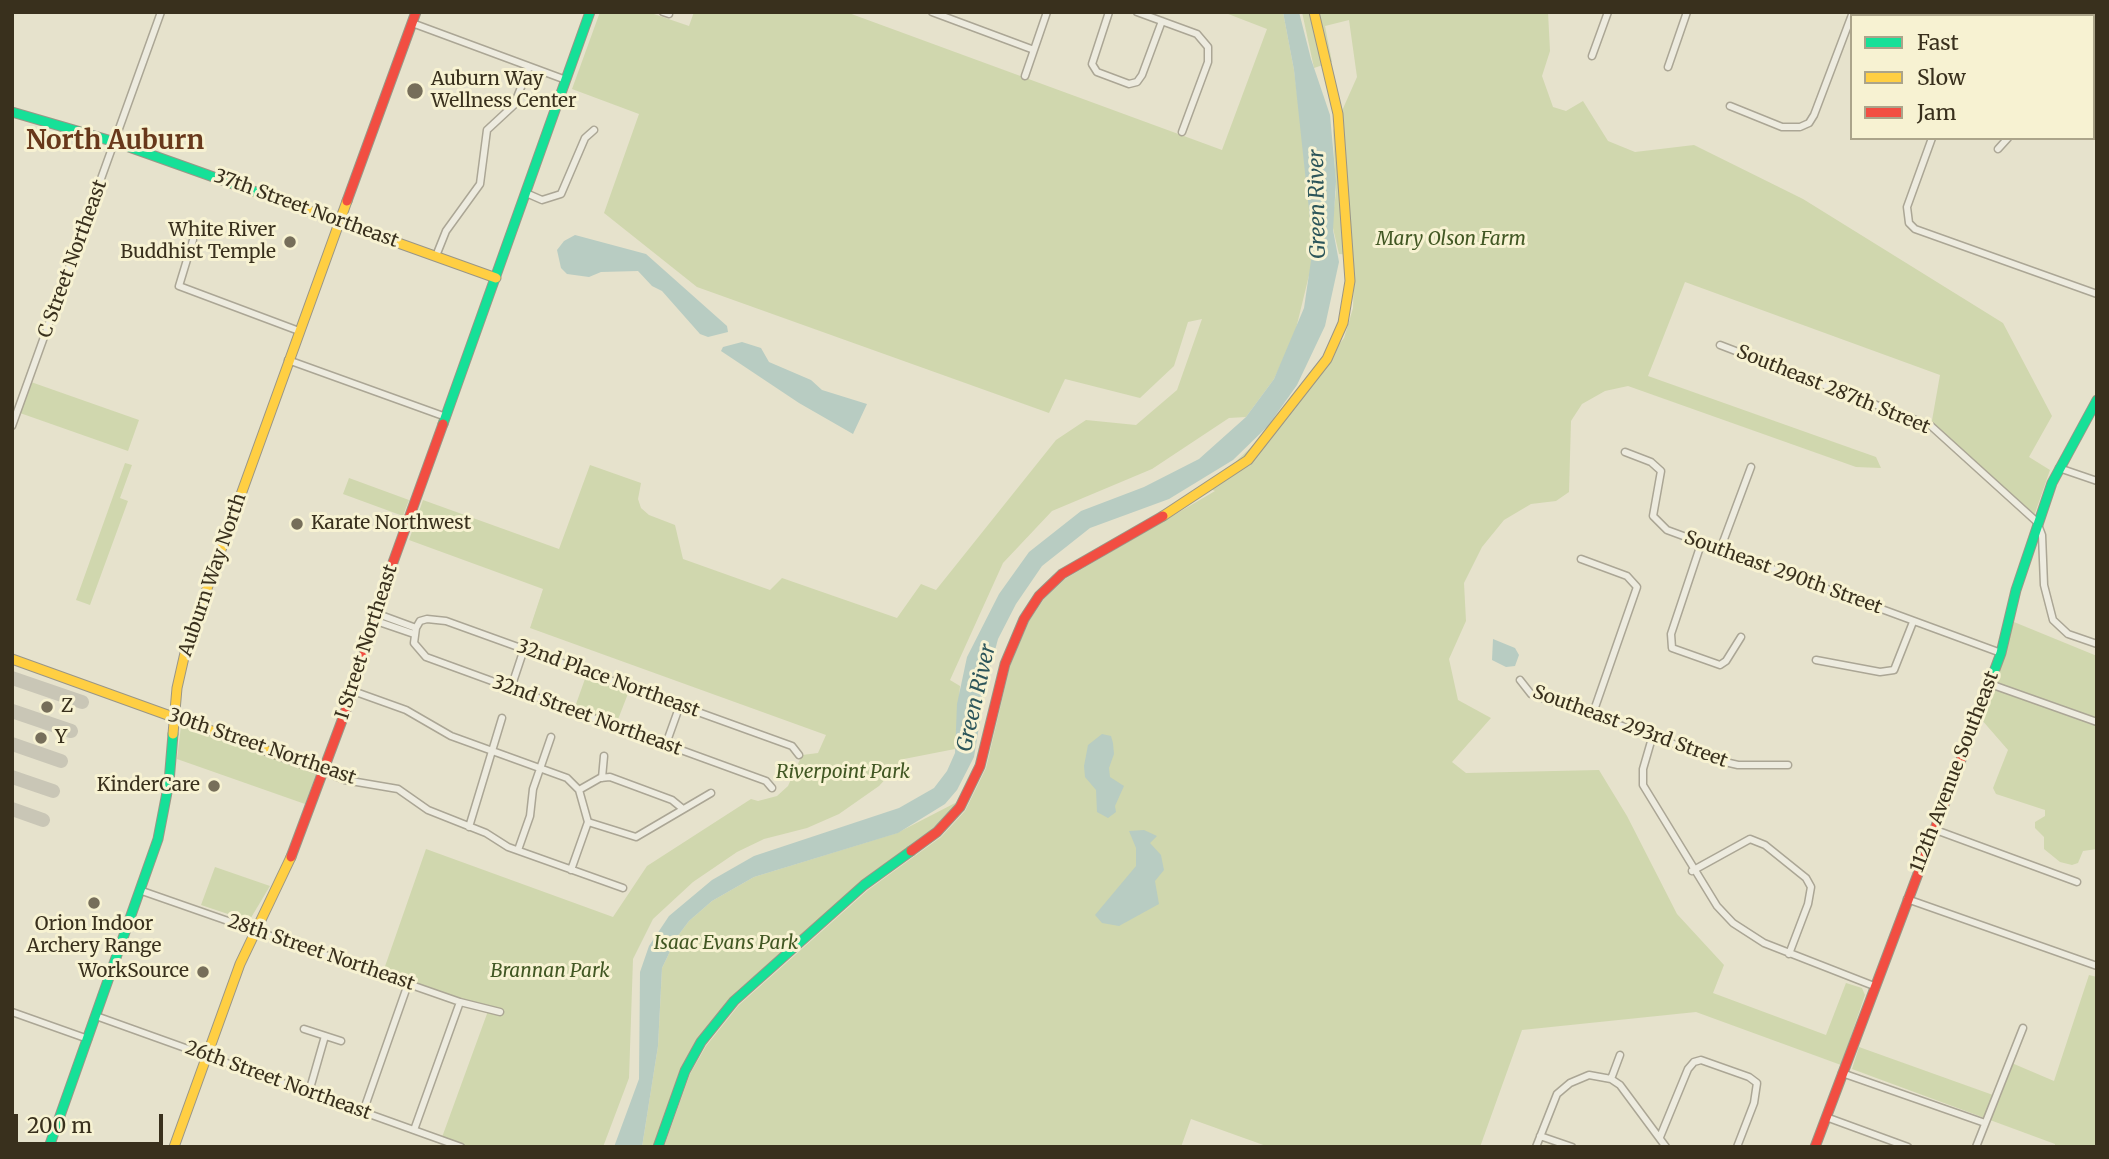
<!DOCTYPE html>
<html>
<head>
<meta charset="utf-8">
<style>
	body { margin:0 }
	#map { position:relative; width:2109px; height:1159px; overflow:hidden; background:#e6e2cc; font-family:Merriweather,serif }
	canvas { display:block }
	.frame { position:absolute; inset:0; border:14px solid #39301d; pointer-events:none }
	.legend { position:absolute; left:1850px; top:14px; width:245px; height:126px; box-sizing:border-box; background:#f7f2d2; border:2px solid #aba48a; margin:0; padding:9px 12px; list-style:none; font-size:21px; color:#39301d }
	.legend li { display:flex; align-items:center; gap:14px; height:35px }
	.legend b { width:35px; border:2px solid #aba48a }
	.scale { position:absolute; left:14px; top:1114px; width:149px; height:32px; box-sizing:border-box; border:4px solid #39301d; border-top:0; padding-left:9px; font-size:21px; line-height:24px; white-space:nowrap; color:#39301d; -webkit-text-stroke:5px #f7f2d2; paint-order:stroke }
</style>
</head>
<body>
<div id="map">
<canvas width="2109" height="1159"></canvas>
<div class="frame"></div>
<ul class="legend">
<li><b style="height:9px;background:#16e098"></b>Fast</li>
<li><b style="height:9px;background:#ffcf43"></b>Slow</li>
<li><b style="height:9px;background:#f24e42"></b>Jam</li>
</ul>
<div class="scale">200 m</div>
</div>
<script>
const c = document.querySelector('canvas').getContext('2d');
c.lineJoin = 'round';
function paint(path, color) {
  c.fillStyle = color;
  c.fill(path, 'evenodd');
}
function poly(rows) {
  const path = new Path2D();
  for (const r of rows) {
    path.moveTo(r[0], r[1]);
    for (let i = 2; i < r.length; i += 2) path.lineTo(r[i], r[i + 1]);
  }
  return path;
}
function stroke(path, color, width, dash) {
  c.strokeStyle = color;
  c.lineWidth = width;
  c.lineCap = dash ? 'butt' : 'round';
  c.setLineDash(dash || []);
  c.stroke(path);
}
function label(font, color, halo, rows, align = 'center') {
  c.font = font + ' Merriweather,serif';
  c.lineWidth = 6;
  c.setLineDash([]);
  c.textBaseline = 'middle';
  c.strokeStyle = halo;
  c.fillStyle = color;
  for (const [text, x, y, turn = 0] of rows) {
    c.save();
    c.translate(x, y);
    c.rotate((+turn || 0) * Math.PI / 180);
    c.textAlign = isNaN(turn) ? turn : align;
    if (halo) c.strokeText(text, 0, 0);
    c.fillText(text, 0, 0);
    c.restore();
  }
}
paint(poly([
	[600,12,648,12,689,26,694,12,846,12,1222,150,1267,29,1223,12,1283,12,1294,70,1311,203,1311,267,1294,337,1274,379,1246,417,1229,418,1152,469,1052,511,1003,563,950,680,960,686,955,749,904,759,879,786,839,814,807,828,764,839,737,852,693,882,653,919,633,959,629,1078,603,1147,461,1147,441,1140,488,1011,382,975,426,849,613,917,647,866,751,799,758,801,777,796,788,786,802,755,818,753,826,735,530,628,543,589,409,540,423,500,559,549,590,465,641,483,638,499,641,508,649,515,675,525,683,559,770,590,782,578,897,618,921,584,936,590,1056,440,1086,420,1136,425,1177,390,1202,319,1188,322,1174,366,1140,398,1065,379,1049,413,697,287,604,213,639,114,572,89],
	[1302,12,1548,12,1550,51,1542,76,1553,107,1566,111,1583,101,1608,141,1635,152,1694,145,1803,199,2003,323,2052,416,2029,457,2050,470,2033,519,1931,426,1940,375,1685,282,1648,376,1876,457,1881,468,1856,467,1628,386,1605,391,1582,404,1571,421,1569,492,1556,501,1531,504,1504,520,1482,547,1464,583,1466,621,1449,659,1458,700,1491,718,1452,762,1466,773,1599,770,1627,816,1677,914,1724,965,1713,993,1826,1035,1846,983,1862,988,1865,995,1841,1065,1696,1012,1522,1030,1480,1147,1269,1147,1191,1119,1181,1147,664,1147,690,1074,706,1046,739,1005,868,890,941,837,965,811,986,768,1010,666,1029,621,1044,599,1065,579,1215,491,1208,488,1286,414,1344,338,1353,308,1354,273,1353,255,1339,254,1332,224,1336,192,1333,131,1357,77,1349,20,1325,26,1332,62,1314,68],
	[31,382,139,420,128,451,20,413],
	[125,463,132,465,120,498,128,501,90,605,76,600],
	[349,478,409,500,403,516,343,494],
	[2014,622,2097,656,2097,849,2083,851,2078,863,2072,865,2060,862,2044,849,2044,837,2035,828,2035,822,2045,816,2045,810,1996,794,1993,788,2008,750,1981,719],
	[586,676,629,691,617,722,575,707],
	[181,726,316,774,305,804,177,759],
	[959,801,927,835,873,872,737,991,703,1032,684,1064,653,1147,642,1147,658,1046,662,968,677,937,689,921,712,901,754,877,897,833],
	[215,867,270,886,249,921,201,905],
	[2089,975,2097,977,2097,1147,2055,1147,2055,1144,1852,1069,1859,1047,1993,1095,2007,1061,2054,1081]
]), '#d0d7ae');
paint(poly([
	[1283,12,1299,12,1311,59,1330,115,1336,181,1333,230,1339,262,1325,326,1297,385,1268,426,1233,460,1169,499,1090,528,1042,566,1016,604,998,639,986,684,974,757,957,790,945,804,898,833,754,877,712,901,689,921,677,937,662,968,658,1046,642,1147,614,1147,639,1079,640,972,649,946,669,916,712,880,754,856,899,808,934,788,947,771,955,753,957,704,967,657,999,594,1029,552,1081,511,1144,487,1199,459,1246,417,1274,379,1304,308,1313,247,1294,70],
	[575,235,646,254,727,326,728,332,708,337,700,334,662,291,652,286,638,271,601,272,589,277,567,274,561,268,557,250,564,241],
	[742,342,761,348,769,362,811,380,822,390,867,404,853,434,799,403,721,351,723,347],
	[1493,639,1515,648,1519,655,1515,666,1506,667,1492,660],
	[1102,734,1111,736,1113,743,1114,754,1109,768,1110,777,1124,786,1115,806,1116,812,1108,818,1097,812,1096,790,1085,777,1084,766,1088,745],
	[1144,830,1157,836,1150,843,1161,855,1164,870,1155,881,1159,904,1119,926,1102,923,1095,915,1136,866,1136,848,1129,831]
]), '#b8ccc2');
stroke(poly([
	[12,678,82,702],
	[12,711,71,731],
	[12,744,61,761],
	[12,777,53,791],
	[12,809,43,820]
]), '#c9c6b6', 14);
const street = poly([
	[663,12,669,14],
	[932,12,1034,50],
	[1109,12,1092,64,1097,72,1129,84,1137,82,1142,75,1162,21],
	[1137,12,1197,34,1208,47,1208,62,1182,132],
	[1895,12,1903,16],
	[1924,16,1927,12],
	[1980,16,1982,12],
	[412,23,566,80],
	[1592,56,1608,12],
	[1668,67,1687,12],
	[1025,76,1047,12],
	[1730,106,1782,127,1800,127,1809,123,1814,115,1853,12],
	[1932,138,1907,207,1909,223,1915,229,2097,294],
	[1998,149,2008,138],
	[526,193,542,200,561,194,585,138,594,130],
	[193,240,179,286,299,331],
	[436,256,446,231,480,184,487,130,514,105,529,67],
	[1720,345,1931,426,2037,522,2042,535,2044,585,2053,620,2068,634,2097,644],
	[288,360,446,417],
	[12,426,161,12],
	[1625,452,1651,462,1661,471,1653,516,1667,530,2001,653],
	[2059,468,2097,481],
	[1701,544,1671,634,1672,648,1720,665,1726,661,1741,637],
	[1720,550,1751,467],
	[1581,559,1627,576,1637,587,1592,716],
	[378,614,416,628],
	[376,621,414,634],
	[1816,660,1880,672,1894,670,1913,622],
	[1520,680,1531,694,1725,762,1738,765,1788,765],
	[1990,684,2097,722],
	[511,688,524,649],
	[353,691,406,710,451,736,567,778,579,790,600,778,610,777,672,800,683,809],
	[1652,738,1643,769,1643,785,1717,906,1733,923,1764,943,1874,986],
	[666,744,680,705],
	[323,771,345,780,398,789,428,810,486,833,508,847,623,888],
	[602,778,604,756],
	[772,788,766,781,426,657,414,643,416,628,420,621,427,619,446,621,792,746,799,755],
	[588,822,636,837,711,793],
	[469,827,502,718],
	[1933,829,2077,882],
	[518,850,530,816,533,789,551,737],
	[571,870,588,822,579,790],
	[1692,871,1750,839,1765,845,1806,878,1811,887,1808,904,1789,954],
	[142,891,460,1002,500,1012],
	[1907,899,2097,966],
	[12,1012,88,1039],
	[96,1016,461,1147],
	[304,1029,341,1041],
	[1842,1073,1985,1123],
	[1611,1079,1620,1055],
	[309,1092,325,1036],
	[363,1112,408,984],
	[1826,1117,1908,1147],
	[414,1130,460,1002],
	[1540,1136,1572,1147],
	[1660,1137,1688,1069,1694,1062,1701,1060,1749,1077,1757,1083,1754,1103,1737,1147],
	[1536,1147,1557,1094,1570,1083,1589,1075,1611,1079,1620,1085,1666,1147],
	[1976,1147,2023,1028]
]);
const fast = poly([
	[2093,22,2097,23],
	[12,112,115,142,267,196],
	[443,424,590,12],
	[1985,696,2001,653,2016,590,2052,483,2097,400],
	[49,1147,158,839,169,782,173,734],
	[658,1147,685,1071,701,1042,734,1001,864,885,911,851]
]);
const slow = poly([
	[2071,12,2079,16],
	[267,196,496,278],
	[1163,516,1248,460,1327,359,1343,323,1350,281,1338,114,1314,12],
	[12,659,323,771],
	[173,734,177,688,187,644,347,201],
	[174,1147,240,964,291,857]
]);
const jam = poly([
	[347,201,416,12],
	[911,851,937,832,960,807,980,766,1005,664,1024,619,1039,596,1062,574,1163,516],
	[291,857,353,691,387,579,443,424],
	[1815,1147,1985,696]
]);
stroke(street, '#aba695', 9);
stroke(fast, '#9a9686', 11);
stroke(slow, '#9a9686', 11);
stroke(jam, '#9a9686', 11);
stroke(street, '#edebdf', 6);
stroke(fast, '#16e098', 9);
stroke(slow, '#ffcf43', 9);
stroke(jam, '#f24e42', 9);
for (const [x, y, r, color] of [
	[415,91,9,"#766e5a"],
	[290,242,7,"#766e5a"],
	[297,524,7,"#766e5a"],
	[47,707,7,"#766e5a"],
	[41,738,7,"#766e5a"],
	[214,786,7,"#766e5a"],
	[94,903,7,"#766e5a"],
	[203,972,7,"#766e5a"]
]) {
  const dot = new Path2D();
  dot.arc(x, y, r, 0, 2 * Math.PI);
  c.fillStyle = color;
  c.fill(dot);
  stroke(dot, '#f7f2d2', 2.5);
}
label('19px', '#39301d', '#f7f2d2', [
	["Auburn Way",431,80],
	["Wellness Center",431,102],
	["White River",276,231,"right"],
	["Buddhist Temple",276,253,"right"],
	["Karate Northwest",311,524],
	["Z",61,707],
	["Y",55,738],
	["KinderCare",200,786,"right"],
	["Orion Indoor",94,925,"center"],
	["Archery Range",94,947,"center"],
	["WorkSource",189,972,"right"]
], 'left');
label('19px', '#39301d', '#f7f2d2', [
	["37th Street Northeast",306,209,20],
	["C Street Northeast",73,259,-70],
	["Southeast 287th Street",1833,390,22],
	["Southeast 290th Street",1783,573,20],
	["Auburn Way North",213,575,-71],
	["I Street Northeast",367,642,-72],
	["32nd Place Northeast",608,679,20],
	["32nd Street Northeast",587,716,20],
	["Southeast 293rd Street",1630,727,20],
	["30th Street Northeast",262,747,19],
	["112th Avenue Southeast",1955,772,-69],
	["28th Street Northeast",321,953,19],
	["26th Street Northeast",278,1081,20]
]);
label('italic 19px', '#415723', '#f7f2d2', [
	["Mary Olson Farm",1451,240],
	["Riverpoint Park",843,773],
	["Isaac Evans Park",726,944],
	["Brannan Park",550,972]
]);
label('italic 21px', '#2c555a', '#f7f2d2', [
	["Green River",1318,204,-91],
	["Green River",977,698,-77]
]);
label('bold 26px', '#68381b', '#f7f2d2', [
	["North Auburn",115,142]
]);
</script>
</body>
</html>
